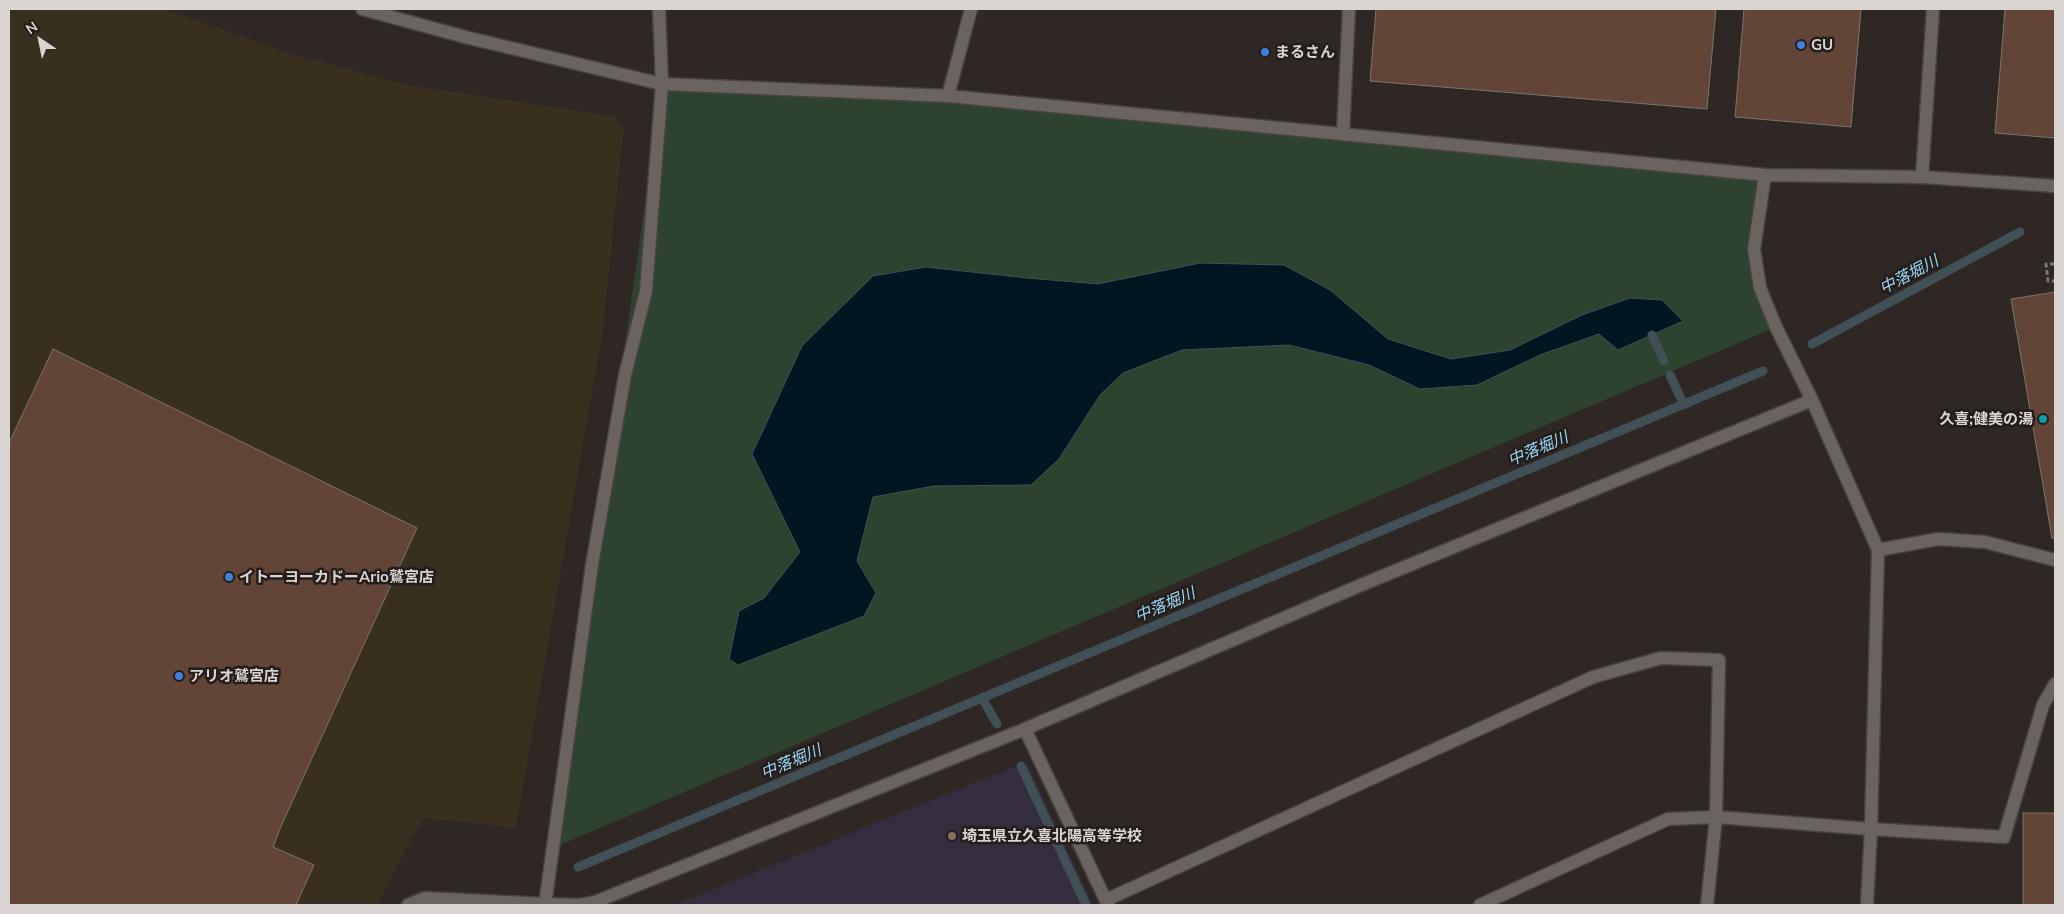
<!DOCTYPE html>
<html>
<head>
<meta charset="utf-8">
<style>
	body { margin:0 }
	#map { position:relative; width:2064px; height:914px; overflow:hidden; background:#2e2724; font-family:Mulish,sans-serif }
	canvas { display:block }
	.frame { position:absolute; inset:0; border:10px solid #dad5d3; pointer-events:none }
	.north { position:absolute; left:15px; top:15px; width:50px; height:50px; -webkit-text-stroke:4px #241d1a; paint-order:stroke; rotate:326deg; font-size:14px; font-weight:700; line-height:20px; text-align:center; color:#dad5d3 }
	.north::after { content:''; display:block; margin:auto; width:18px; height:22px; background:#dad5d3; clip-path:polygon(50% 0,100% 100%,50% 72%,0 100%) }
</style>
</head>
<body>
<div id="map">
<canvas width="2064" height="914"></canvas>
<div class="frame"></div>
<div class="north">N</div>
</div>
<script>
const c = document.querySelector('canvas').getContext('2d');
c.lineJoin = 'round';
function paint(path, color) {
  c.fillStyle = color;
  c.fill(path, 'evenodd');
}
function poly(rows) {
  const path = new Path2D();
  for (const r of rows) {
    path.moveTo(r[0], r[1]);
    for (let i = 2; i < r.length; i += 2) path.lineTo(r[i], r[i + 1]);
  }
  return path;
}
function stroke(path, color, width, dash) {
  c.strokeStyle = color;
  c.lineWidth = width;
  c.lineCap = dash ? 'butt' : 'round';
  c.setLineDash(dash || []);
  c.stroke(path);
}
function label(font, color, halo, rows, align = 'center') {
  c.font = font + ' Mulish,"Noto Sans JP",sans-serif';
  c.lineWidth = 5;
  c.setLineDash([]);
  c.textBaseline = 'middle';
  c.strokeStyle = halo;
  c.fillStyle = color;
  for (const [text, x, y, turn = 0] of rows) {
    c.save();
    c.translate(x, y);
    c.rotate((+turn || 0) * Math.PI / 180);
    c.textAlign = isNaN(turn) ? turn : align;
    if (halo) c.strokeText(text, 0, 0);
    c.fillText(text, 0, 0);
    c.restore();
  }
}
paint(poly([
	[9,9,164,9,299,56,409,85,613,116,624,126,603,331,516,828,424,818,386,886,378,905,9,905]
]), '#382f1f');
paint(poly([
	[1028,765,1093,905,675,905,1010,768]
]), '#332d3d');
paint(poly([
	[662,84,948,96,1765,175,1754,249,1776,327,553,848]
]), '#2d432f');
const water = poly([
	[1200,263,1284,265,1330,290,1388,339,1451,359,1510,350,1582,315,1630,298,1662,300,1683,321,1618,350,1599,334,1540,355,1477,385,1420,389,1369,365,1289,345,1182,350,1123,373,1100,395,1059,459,1031,485,934,486,873,497,857,561,876,593,864,616,738,665,729,659,739,611,764,598,800,552,752,454,802,346,873,276,926,267,1027,278,1098,284,1200,263]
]);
paint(water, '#001621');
stroke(water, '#414f56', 1);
stroke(poly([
	[1652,335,1664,361],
	[1812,344,2020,232],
	[1670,375,1684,405],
	[982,698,997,724],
	[1021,766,1086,905],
	[578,867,1763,371]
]), '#414f56', 9);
const building = poly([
	[1376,9,1716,9,1707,109,1370,81,1376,9],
	[1744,9,1861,9,1851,127,1735,117,1744,9],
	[2005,9,2055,9,2055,138,1995,133,2005,9],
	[2055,292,2055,539,2052,538,2011,299,2055,292],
	[53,349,417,528,282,824,273,847,314,865,296,905,9,905,9,443,53,349],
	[2023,813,2055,813,2055,905,2023,905,2023,813]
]);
paint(building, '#634537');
stroke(building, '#7c736f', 1);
const street = poly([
	[948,96,971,9],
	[1343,134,1349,9],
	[1922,177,1933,9],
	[1878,550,1938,539,1985,542,2055,560],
	[1025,729,1108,905],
	[1106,900,1593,677,1661,658,1719,660,1716,817,1707,905],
	[408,905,425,898,545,904],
	[545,905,592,565,625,375,646,291,662,84,659,9],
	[1480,905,1668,819,1716,817,1871,829,2004,837,2043,705,2055,684]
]);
const secondary = poly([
	[362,9,469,38,662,84,948,96,1765,175,1922,177,2055,186],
	[1765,175,1754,249,1760,288,1776,327,1812,400,1878,550,1871,829,1867,905],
	[545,904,579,905,595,902,1025,729,1361,585,1812,400]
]);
stroke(street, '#494340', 15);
stroke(secondary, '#494340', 15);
stroke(poly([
	[2055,264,2046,264,2048,281,2055,281]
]), '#7c7674', 3, [5, 2.5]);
stroke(street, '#6b635f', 12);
stroke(secondary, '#6b635f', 12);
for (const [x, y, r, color] of [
	[1801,45,5,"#3f7fe0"],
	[1265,52,5,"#3f7fe0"],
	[2043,419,5,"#0f9aa8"],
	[229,577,5,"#3f7fe0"],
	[179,676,5,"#3f7fe0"],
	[952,836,5,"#8d6e63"]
]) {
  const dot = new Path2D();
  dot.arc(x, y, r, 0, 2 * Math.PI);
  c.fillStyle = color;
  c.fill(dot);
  stroke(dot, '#241d1a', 2);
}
label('bold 15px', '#dad5d3', '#241d1a', [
	["GU",1811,45],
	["まるさん",1275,52],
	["久喜;健美の湯",2033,419,"right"],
	["イトーヨーカドーArio鷲宮店",239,577],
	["アリオ鷲宮店",189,676],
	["埼玉県立久喜北陽高等学校",962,836]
], 'left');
label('italic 16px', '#97d6f5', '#241d1a', [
	["中落堀川",1909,275,-28],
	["中落堀川",1538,449,-23],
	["中落堀川",1165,605,-23],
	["中落堀川",791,762,-23]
]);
</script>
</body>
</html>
